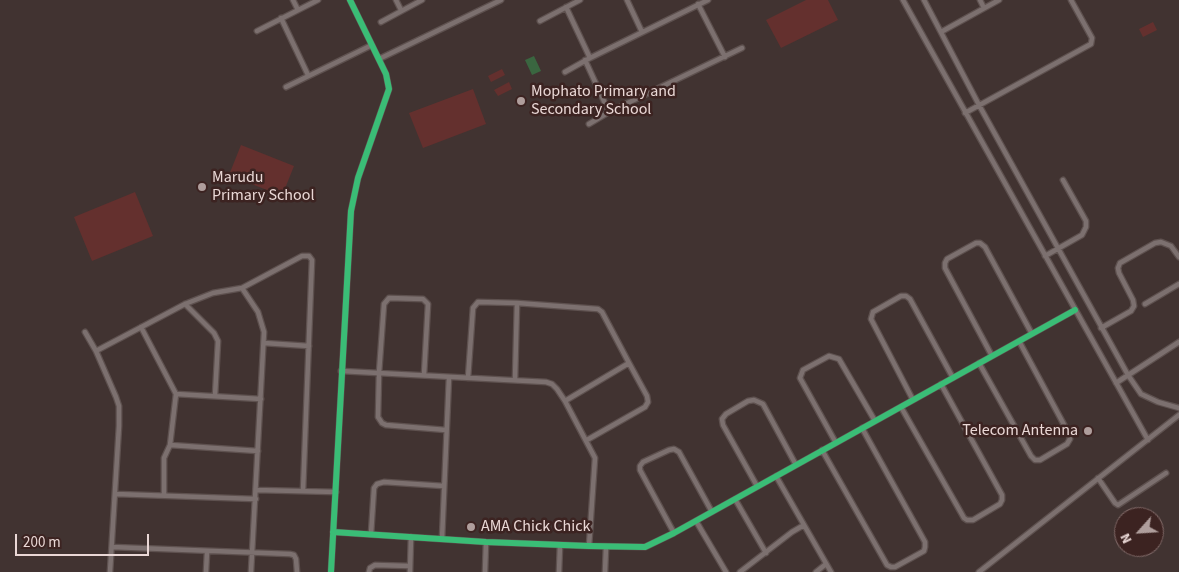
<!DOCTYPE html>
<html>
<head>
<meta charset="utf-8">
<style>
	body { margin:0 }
	#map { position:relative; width:1179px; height:572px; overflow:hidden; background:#413331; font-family:"Source Sans 3",sans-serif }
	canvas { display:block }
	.north { position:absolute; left:1114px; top:507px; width:50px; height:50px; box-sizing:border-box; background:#3c2321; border:1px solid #826b69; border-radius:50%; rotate:244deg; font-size:14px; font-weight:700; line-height:20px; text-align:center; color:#ead8d6 }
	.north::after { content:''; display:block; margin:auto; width:18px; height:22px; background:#af9e9c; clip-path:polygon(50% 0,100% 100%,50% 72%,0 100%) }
	.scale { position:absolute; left:15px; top:534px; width:134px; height:22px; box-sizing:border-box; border:2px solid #ead8d6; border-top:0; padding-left:6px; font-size:15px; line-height:18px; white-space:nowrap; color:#ead8d6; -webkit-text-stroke:4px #3c2321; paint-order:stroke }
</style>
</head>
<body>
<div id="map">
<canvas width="1179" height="572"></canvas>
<div class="north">N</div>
<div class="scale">200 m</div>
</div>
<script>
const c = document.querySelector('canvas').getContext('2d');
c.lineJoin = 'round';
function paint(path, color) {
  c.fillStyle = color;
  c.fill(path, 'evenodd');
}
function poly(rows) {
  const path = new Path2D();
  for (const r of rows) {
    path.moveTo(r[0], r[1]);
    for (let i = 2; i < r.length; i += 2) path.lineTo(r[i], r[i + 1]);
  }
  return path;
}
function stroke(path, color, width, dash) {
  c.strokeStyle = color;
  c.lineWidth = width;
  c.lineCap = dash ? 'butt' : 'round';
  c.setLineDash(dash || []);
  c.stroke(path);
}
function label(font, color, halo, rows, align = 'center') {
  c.font = font + ' "Source Sans 3",sans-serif';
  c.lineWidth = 5;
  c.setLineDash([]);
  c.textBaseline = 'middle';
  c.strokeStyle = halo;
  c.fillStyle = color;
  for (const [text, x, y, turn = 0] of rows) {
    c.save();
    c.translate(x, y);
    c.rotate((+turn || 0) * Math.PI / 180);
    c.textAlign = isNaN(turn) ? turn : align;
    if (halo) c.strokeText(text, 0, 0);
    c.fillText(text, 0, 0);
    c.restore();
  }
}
paint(poly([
	[806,0,828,0,838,20,781,48,766,20],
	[1153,22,1157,30,1143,37,1139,29],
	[502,69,505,75,491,82,488,76],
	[509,82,512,89,498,96,494,90],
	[473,89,486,124,423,148,409,113],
	[241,145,294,166,282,196,229,175],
	[135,192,153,236,92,261,74,217]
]), '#64302e');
paint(poly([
	[534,56,541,71,532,75,525,60]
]), '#3a6640');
const minor = poly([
	[293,0,298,10],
	[396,0,401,10],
	[627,0,642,32],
	[903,0,1148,440],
	[924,0,979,105,1128,375,1141,394,1158,402,1179,408],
	[980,0,984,8],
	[698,4,725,57],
	[566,7,590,58],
	[281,18,308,75],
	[540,21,580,0],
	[381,22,422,0],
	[257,31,318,0],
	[941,32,999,0],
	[379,59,501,0],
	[585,60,609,112],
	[565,72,590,58,708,0],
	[286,87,372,45],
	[965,113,1091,44,1092,38,1071,0],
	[589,124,609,112,742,48],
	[1045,256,1082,235,1086,227,1086,221,1063,180],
	[242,288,302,256,309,256,312,260,303,491],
	[185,304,214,333,218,341,215,396],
	[1145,304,1179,284],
	[141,327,176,394,170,445,164,458,164,495],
	[1101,328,1131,311,1134,306,1133,300,1119,273,1118,268,1120,263,1155,243,1161,242,1171,246,1179,257],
	[85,332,96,351,116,397,119,406,119,426,110,572],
	[264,343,309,346],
	[96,351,185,304,213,293,242,288,258,312,264,332,251,572],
	[992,356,945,268,945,263,947,259,976,243,980,243,985,247,1032,334],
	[979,363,1031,456,1035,460,1040,460,1067,444,1070,439,1069,434,1019,341],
	[341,371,546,382,552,384,557,389,565,401,595,458,589,546],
	[424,375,428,304,423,299,389,298,384,304,379,373,378,417,382,423,386,425,446,430],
	[468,378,473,308,478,302,517,303,598,309,602,312,629,363,647,396,648,402,645,407,587,440],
	[515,380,517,303],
	[1116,383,1179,342],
	[176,394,261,399],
	[913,400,871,319,873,312,901,296,906,296,910,299,953,378],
	[565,401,629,363],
	[901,407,964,518,967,520,973,520,1000,504,1002,500,1002,495,941,384],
	[836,443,800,378,803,370,829,356,839,359,875,421],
	[170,445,258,451],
	[822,450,887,565,891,567,895,567,924,551,925,547,925,542,862,428],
	[776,476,831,572],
	[1098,478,1115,503,1118,505,1166,473],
	[757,486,723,425,722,419,726,414,748,401,754,400,763,404,796,465],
	[256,490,336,492],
	[116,494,256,499],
	[735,499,766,553],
	[696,521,726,572],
	[333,532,486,542,589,546,645,547,674,533,1075,310],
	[674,533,640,470,640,466,643,462,669,450,674,449,679,452,712,512],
	[371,534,374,488,377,484,384,482,444,486],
	[442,539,449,377],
	[112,547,290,554,294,555,296,559,297,572],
	[206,572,207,552],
	[331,572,351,211,358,178,389,89,386,74,350,0],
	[369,572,370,568,375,565,410,566],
	[410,572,411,537],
	[485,572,486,542],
	[559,572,560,545],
	[605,572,606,547],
	[740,572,792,532,804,525],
	[816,572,826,564],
	[979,572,1179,415]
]);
stroke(minor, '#5e514f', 7);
stroke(minor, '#7c706f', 4.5);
stroke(poly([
	[333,532,486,542,589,546,645,547,674,533,1075,310],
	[331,572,351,211,358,178,389,89,386,74,350,0]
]), '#3abd76', 6);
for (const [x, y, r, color] of [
	[521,101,5,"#af9e9c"],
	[202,187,5,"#af9e9c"],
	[1088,431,5,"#af9e9c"],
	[471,527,5,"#af9e9c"]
]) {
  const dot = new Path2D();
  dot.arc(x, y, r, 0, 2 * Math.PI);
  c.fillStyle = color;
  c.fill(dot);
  stroke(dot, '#3c2321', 2);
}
label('16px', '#ead8d6', '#3c2321', [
	["Mophato Primary and",531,92],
	["Secondary School",531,110],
	["Marudu",212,178],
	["Primary School",212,196],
	["Telecom Antenna",1078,431,"right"],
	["AMA Chick Chick",481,527]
], 'left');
</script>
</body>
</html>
